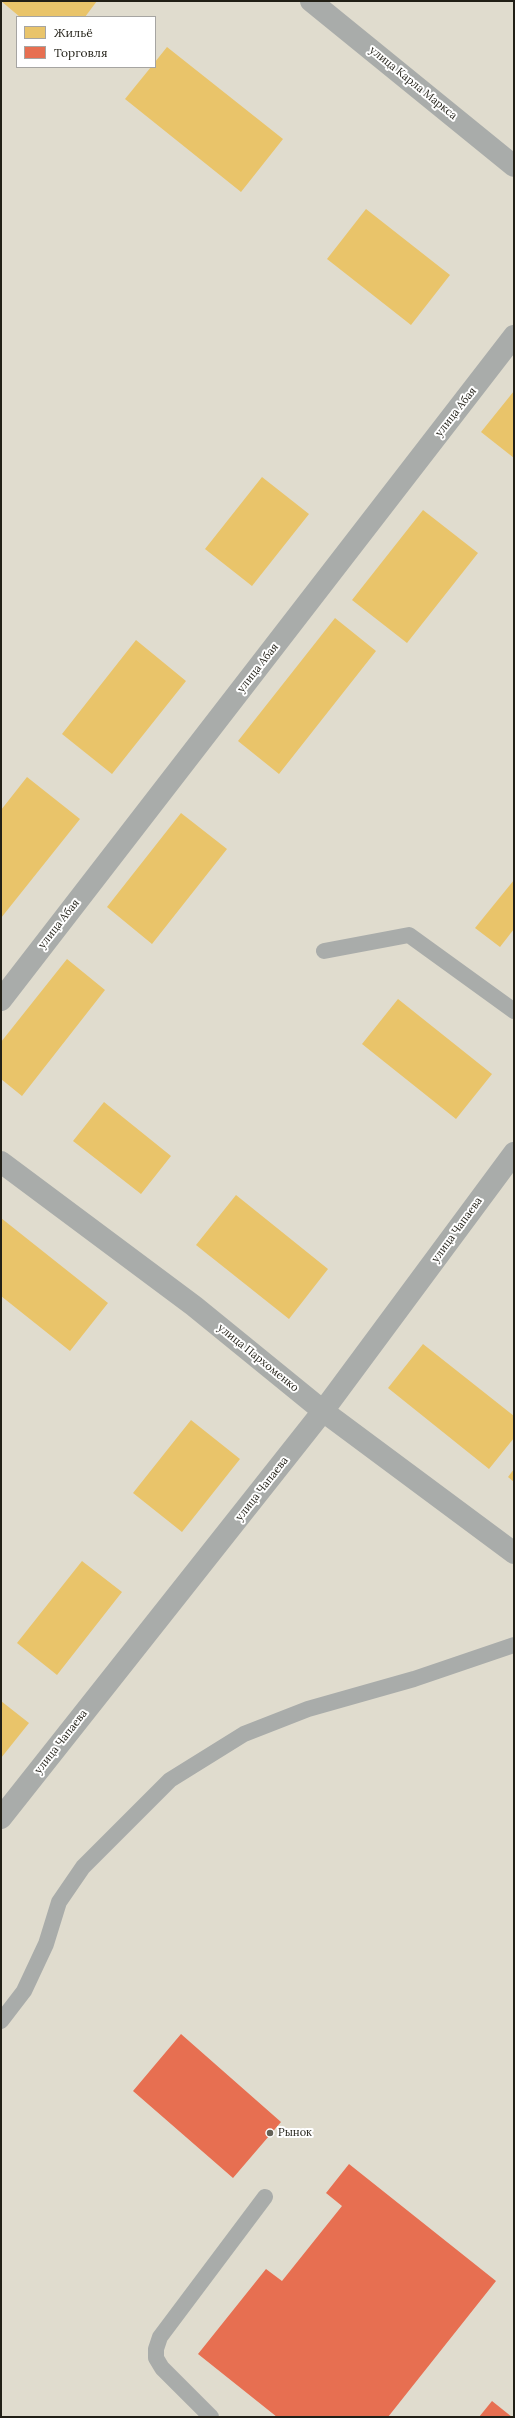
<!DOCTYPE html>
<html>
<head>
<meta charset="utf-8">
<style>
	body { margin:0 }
	#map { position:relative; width:515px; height:2418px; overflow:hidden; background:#e0dcce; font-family:Lora,serif }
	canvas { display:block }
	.frame { position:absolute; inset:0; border:2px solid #211f16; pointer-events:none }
	.legend { position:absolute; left:16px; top:16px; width:140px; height:52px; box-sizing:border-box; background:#fff; border:1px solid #a6a5a2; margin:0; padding:5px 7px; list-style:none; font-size:12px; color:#211f16 }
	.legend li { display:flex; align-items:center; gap:8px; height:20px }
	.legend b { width:20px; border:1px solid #a6a5a2 }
</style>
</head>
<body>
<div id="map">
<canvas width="515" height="2418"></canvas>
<div class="frame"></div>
<ul class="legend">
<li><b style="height:11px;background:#e9c46a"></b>Жильё</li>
<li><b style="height:11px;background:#e76f51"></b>Торговля</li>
</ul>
</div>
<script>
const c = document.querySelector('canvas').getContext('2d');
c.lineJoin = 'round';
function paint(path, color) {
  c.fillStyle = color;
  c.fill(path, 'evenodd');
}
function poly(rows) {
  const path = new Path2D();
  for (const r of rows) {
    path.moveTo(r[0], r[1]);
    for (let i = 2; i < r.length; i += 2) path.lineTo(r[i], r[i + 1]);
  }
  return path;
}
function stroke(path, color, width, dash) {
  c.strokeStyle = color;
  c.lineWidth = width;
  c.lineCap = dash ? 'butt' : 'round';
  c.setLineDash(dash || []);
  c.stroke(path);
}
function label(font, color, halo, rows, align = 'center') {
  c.font = font + ' Lora,serif';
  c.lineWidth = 4;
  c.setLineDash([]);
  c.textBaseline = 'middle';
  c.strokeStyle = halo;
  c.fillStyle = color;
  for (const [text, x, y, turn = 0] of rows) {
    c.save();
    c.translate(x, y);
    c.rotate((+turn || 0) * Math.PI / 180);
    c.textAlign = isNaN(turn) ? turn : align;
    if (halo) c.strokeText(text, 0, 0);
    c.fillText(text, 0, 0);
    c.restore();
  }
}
paint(poly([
	[1,1,97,1,85,17,20,17],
	[167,47,283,139,241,192,125,99,151,67,155,67,155,62],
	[366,209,450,275,411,325,327,259],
	[514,391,514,458,481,432],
	[262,477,309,514,252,586,205,549],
	[423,510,478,553,407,643,352,600],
	[335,618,376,651,279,774,238,741],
	[136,640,186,681,112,774,62,734],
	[27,777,80,819,1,918,1,810],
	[181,813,227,849,152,944,107,907],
	[514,880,514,929,500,947,475,928],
	[67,959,105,990,22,1096,1,1079,1,1042],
	[398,999,492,1074,456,1119,362,1044],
	[104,1102,171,1156,141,1194,73,1141],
	[236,1195,328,1269,289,1319,196,1245],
	[1,1218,108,1303,70,1351,1,1296],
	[423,1344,514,1416,514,1438,489,1469,388,1388],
	[191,1420,240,1459,182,1532,133,1493],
	[514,1469,514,1482,508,1477],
	[82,1561,122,1592,57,1675,17,1643],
	[1,1701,29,1723,1,1758]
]), '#e9c46a');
paint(poly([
	[181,2034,281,2122,233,2178,133,2091],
	[349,2164,496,2281,388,2417,277,2417,198,2354,266,2269,282,2281,342,2206,326,2193],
	[492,2401,512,2417,479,2417]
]), '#e76f51');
stroke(poly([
	[324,951,409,935,514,1011],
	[1,2021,24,1991,46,1944,59,1902,83,1867,170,1780,244,1734,308,1709,414,1679,514,1645],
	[211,2417,162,2368,156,2358,156,2349,160,2337,265,2197]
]), '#a9acaa', 16);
stroke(poly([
	[311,1,514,166],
	[1,1000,514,336],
	[1,1162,194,1306,323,1411,514,1553],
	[1,1818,323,1411,514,1153]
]), '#a9acaa', 22);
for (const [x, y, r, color] of [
	[270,2133,4,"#646156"]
]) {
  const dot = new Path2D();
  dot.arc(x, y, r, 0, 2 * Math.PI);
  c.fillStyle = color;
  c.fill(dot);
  stroke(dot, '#fff', 1.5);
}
label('11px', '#211f16', '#fff', [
	["улица Карла Маркса",413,83,39],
	["улица Абая",456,412,-52],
	["улица Абая",258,668,-52],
	["улица Абая",59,924,-52],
	["улица Чапаева",457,1230,-54],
	["улица Пархоменко",258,1358,39],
	["улица Чапаева",262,1489,-52],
	["улица Чапаева",61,1742,-52]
]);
label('11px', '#211f16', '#fff', [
	["Рынок",278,2133]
], 'left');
</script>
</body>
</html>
